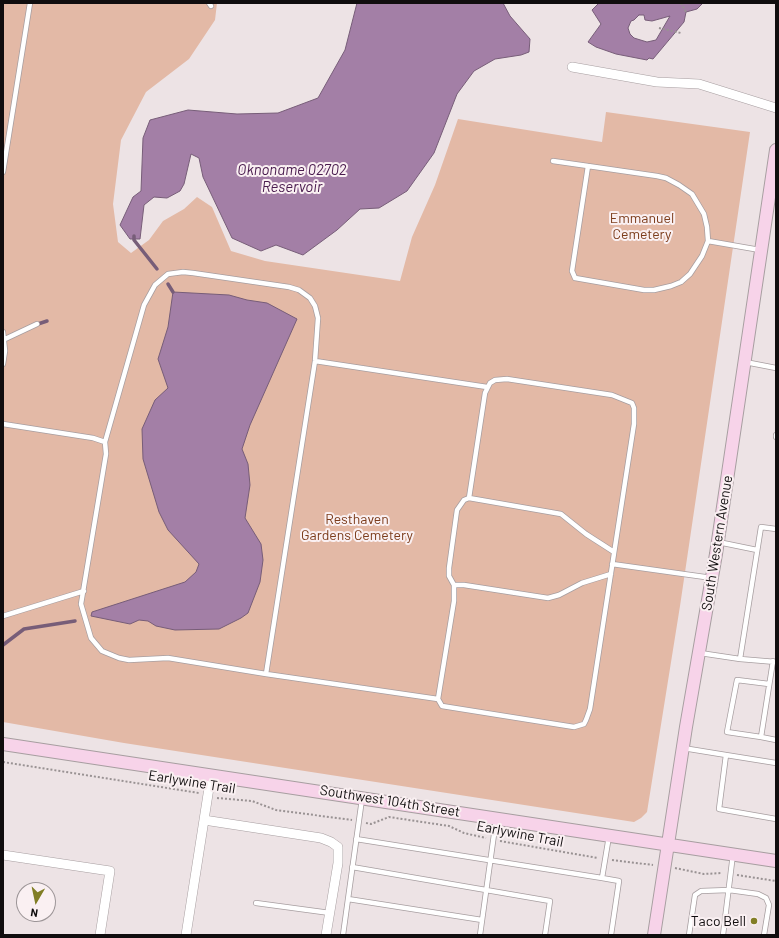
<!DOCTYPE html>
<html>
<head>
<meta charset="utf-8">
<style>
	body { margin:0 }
	#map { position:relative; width:779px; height:938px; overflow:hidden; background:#ede3e5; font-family:Barlow,sans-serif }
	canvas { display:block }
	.frame { position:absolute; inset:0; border:4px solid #100d0e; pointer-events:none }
	.north { position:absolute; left:16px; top:882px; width:40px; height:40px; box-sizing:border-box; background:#faf0f2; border:1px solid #9c9597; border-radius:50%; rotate:189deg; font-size:11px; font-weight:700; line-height:16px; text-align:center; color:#100d0e }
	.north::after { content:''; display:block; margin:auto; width:14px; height:18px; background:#817e25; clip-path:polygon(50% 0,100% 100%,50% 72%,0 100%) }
</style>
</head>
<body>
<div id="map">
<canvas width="779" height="938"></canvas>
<div class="frame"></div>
<div class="north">N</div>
</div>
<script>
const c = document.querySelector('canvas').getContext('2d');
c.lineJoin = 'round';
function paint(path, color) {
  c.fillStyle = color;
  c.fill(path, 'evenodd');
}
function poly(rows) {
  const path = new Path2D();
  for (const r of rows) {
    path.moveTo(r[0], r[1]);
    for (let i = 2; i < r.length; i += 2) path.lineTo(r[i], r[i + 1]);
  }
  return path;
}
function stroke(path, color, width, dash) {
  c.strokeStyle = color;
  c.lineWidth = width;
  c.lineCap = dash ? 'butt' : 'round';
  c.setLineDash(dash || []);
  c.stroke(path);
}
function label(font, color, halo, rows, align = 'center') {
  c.font = font + ' Barlow,sans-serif';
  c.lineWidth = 4;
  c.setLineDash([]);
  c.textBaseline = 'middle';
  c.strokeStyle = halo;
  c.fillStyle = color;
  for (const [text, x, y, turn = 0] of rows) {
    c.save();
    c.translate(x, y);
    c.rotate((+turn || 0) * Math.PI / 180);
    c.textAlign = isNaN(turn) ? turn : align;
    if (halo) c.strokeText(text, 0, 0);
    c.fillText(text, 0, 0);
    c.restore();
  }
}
paint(poly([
	[3,3,217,3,215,20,189,59,146,92,121,140,113,204,118,242,131,253,149,240,163,221,184,209,197,197,212,207,231,251,265,261,400,281,412,237,435,185,458,119,602,142,606,112,750,132,680,606,647,812,641,818,634,822,124,743,3,722]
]), '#e3b9a6');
const water = poly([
	[357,3,503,3,510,16,530,39,529,52,521,55,495,59,474,71,457,94,434,153,407,191,379,208,360,209,337,230,303,255,276,245,261,251,232,238,203,177,199,158,191,154,184,184,180,191,167,198,154,197,144,205,140,239,130,239,120,225,133,197,141,191,143,138,150,120,188,110,237,114,278,113,318,98,345,50,357,3],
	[599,3,703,3,697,9,686,12,684,22,653,59,649,58,647,60,616,54,596,47,588,42,601,24,592,10,599,3],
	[639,15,644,15,645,20,652,21,670,16,656,40,647,42,634,38,630,34,628,28,631,21,634,20,639,15],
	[173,292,229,295,247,300,267,303,297,319,250,425,242,449,248,464,250,485,245,518,261,544,263,560,260,582,248,613,241,618,219,629,175,630,156,626,148,621,139,620,130,624,91,616,92,612,185,582,196,572,199,564,168,530,159,512,143,459,142,429,155,400,168,388,158,359,168,327,173,292]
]);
paint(water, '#a37fa6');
stroke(water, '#775d78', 1);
stroke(poly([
	[134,236,134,240,157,269],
	[168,284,173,292],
	[35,325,47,321],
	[3,645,24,629,75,621]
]), '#775d78', 3.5);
const service = poly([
	[209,3,211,6],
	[553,161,588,166,657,176,666,178,679,185,692,194,704,214,707,227,708,241,702,256,690,274,681,282,671,286,654,290,644,290,575,278,572,271,588,166],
	[3,172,30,3],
	[708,241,760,250],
	[3,332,5,351,3,364],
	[3,340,37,324],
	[315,361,487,387],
	[745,362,776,368],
	[3,424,93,438,105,442],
	[776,435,776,437],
	[469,498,485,393,490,383,495,380,507,379,612,395,632,403,634,408,634,424,590,709,586,720,584,724,574,727,442,706,438,699,454,601,454,585,449,576,449,568,457,510,464,500,469,498,561,514,586,534,614,552],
	[718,542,757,550],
	[612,564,712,578],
	[454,585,464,585,548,598,559,595,582,583,611,574],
	[3,616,84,591],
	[700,653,740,659,776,662],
	[740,659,761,527,776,529],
	[266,674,315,361,318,318,315,306,310,298,299,290,289,287,193,273,183,272,168,274,155,285,144,305,105,442,106,454,81,604,91,638,102,651,119,658,129,660,168,658,266,674,438,699],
	[769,684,737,680,727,732,761,737,773,661],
	[761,737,776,740],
	[683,748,726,755,719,809,776,819],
	[726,755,776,763],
	[362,799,348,899,482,920],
	[609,836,602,878,619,881,611,935],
	[356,839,602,878],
	[352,867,550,901,545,935],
	[256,903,330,913],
	[343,935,348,899],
	[480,935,496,820],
	[689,935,695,895,701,891,729,890,758,894,766,898,769,905,764,935],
	[723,935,733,854]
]);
const minor = poly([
	[572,67,657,82,699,84,776,108],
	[204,820,321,838,331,842,338,847,338,863,326,935],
	[3,855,110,871,100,935],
	[186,935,211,775]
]);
const secondary = poly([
	[3,744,776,861],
	[654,935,686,727,716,554,776,150]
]);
stroke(service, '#a79ea0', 6);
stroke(minor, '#a79ea0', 10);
stroke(secondary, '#a79ea0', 14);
stroke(poly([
	[681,3,686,12],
	[659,28,681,33],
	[3,762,199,793],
	[217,798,252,801,276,810,352,820],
	[366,823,371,824,389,817,449,826,464,833,486,838],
	[500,841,598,858],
	[612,860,653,865],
	[675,868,704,874,722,873],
	[737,875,776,881]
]), '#999293', 2, [2, 2]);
stroke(service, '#fff', 4.5);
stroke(minor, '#fff', 9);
stroke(secondary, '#f7d3e9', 12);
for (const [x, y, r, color] of [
	[754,921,4,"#817e25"]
]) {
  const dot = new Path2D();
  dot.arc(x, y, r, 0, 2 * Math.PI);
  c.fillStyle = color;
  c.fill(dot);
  stroke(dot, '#faf0f2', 1.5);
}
label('14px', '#7c3c1b', '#faf0f2', [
	["Emmanuel",642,218],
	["Cemetery",642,234],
	["Resthaven",357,519],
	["Gardens Cemetery",357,535]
]);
label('14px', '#100d0e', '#faf0f2', [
	["South Western Avenue",717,543,-81],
	["Earlywine Trail",192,782,9],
	["Southwest 104th Street",390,801,9],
	["Earlywine Trail",520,834,11]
]);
label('14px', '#100d0e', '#faf0f2', [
	["Taco Bell",746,921]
], 'right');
label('italic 15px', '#491b4e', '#faf0f2', [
	["Oknoname 02702",292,170],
	["Reservoir",292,187]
]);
</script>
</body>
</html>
